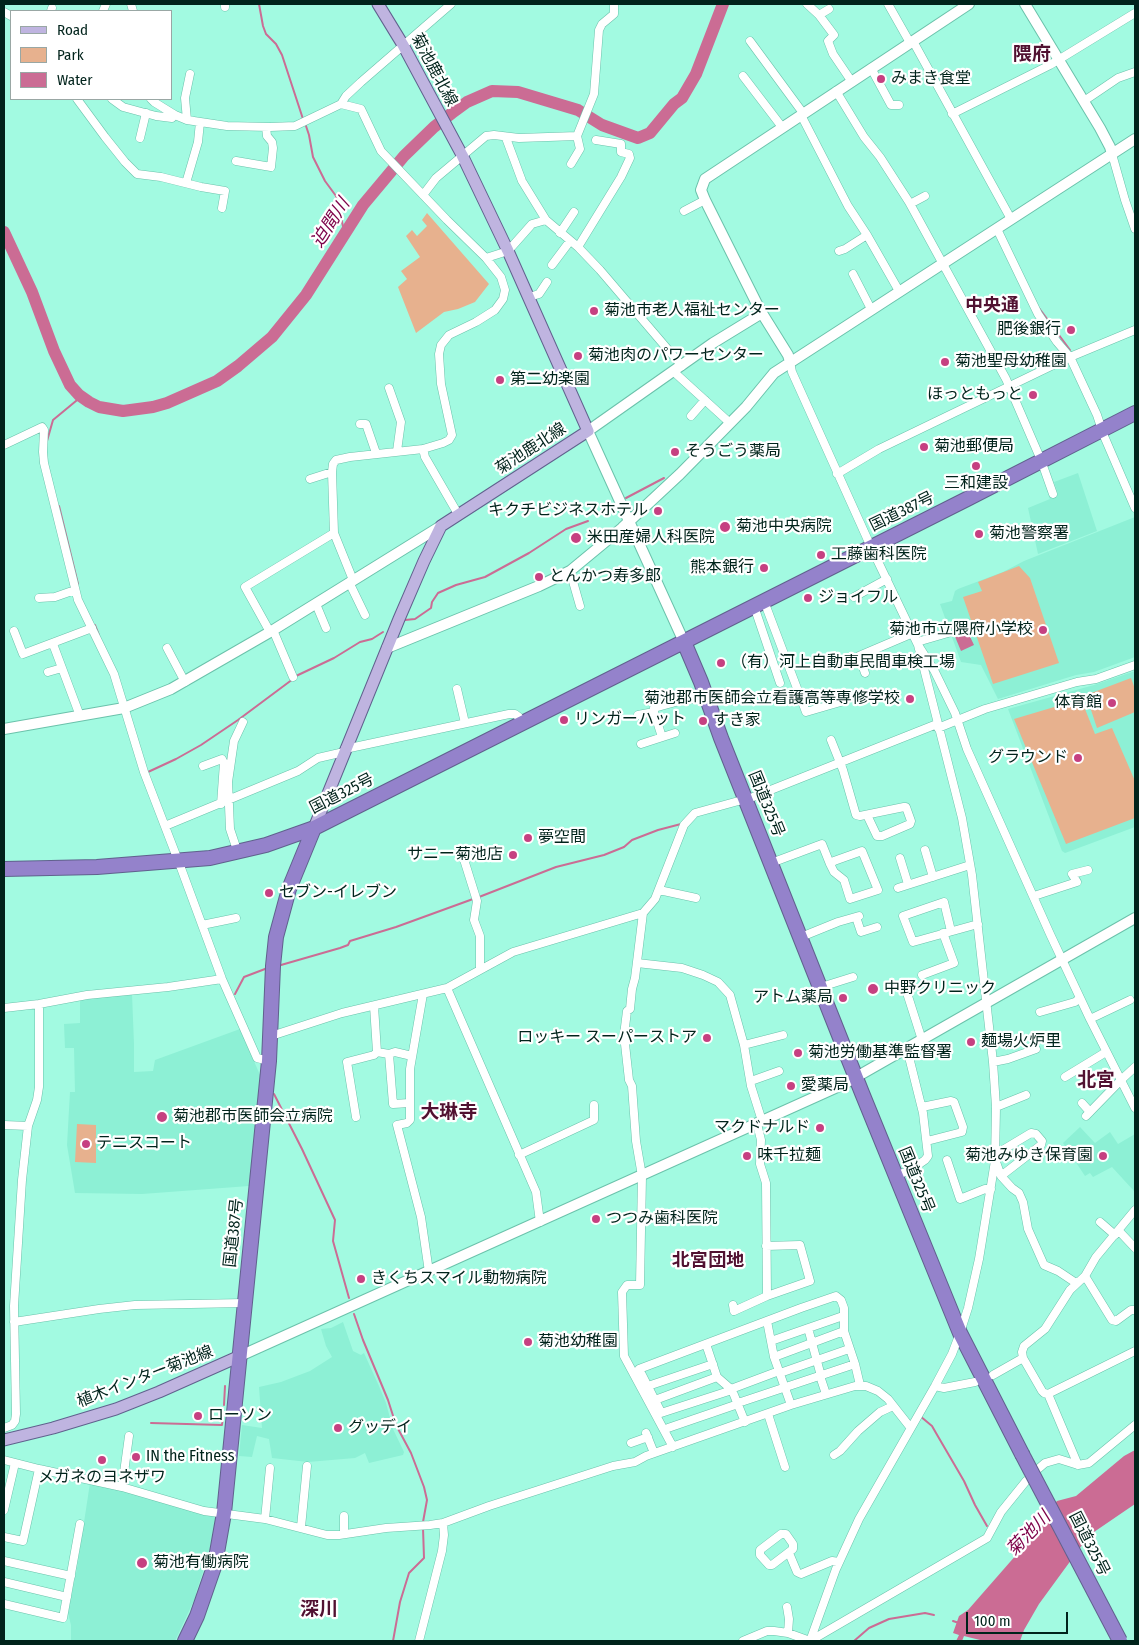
<!DOCTYPE html>
<html>
<head>
<meta charset="utf-8">
<style>
	body { margin:0 }
	#map { position:relative; width:1139px; height:1645px; overflow:hidden; background:#a2fae1; font-family:"Fira Sans Condensed",sans-serif }
	canvas { display:block }
	.frame { position:absolute; inset:0; border:5px solid #00231b; pointer-events:none }
	.legend { position:absolute; left:10px; top:10px; width:162px; height:90px; box-sizing:border-box; background:#fff; border:1px solid #99a7a4; margin:0; padding:6px 9px; list-style:none; font-size:15px; color:#00231b }
	.legend li { display:flex; align-items:center; gap:10px; height:25px }
	.legend b { width:25px; border:1px solid #99a7a4 }
	.scale { position:absolute; left:966px; top:1612px; width:102px; height:22px; box-sizing:border-box; border:2px solid #00231b; border-top:0; padding-left:6px; font-size:15px; line-height:18px; white-space:nowrap; color:#00231b; -webkit-text-stroke:4px #fff; paint-order:stroke }
</style>
</head>
<body>
<div id="map">
<canvas width="1139" height="1645"></canvas>
<div class="frame"></div>
<ul class="legend">
<li><b style="height:6px;background:#bfb4e0"></b>Road</li>
<li><b style="height:14px;background:#e7b18e"></b>Park</li>
<li><b style="height:14px;background:#cb6c94"></b>Water</li>
</ul>
<div class="scale">100 m</div>
</div>
<script>
const c = document.querySelector('canvas').getContext('2d');
c.lineJoin = 'round';
function paint(path, color) {
  c.fillStyle = color;
  c.fill(path, 'evenodd');
}
function poly(rows) {
  const path = new Path2D();
  for (const r of rows) {
    path.moveTo(r[0], r[1]);
    for (let i = 2; i < r.length; i += 2) path.lineTo(r[i], r[i + 1]);
  }
  return path;
}
function stroke(path, color, width, dash) {
  c.strokeStyle = color;
  c.lineWidth = width;
  c.lineCap = dash ? 'butt' : 'round';
  c.setLineDash(dash || []);
  c.stroke(path);
}
function label(font, color, halo, rows, align = 'center') {
  c.font = font + ' "Fira Sans Condensed","Noto Sans JP",sans-serif';
  c.lineWidth = 4.5;
  c.setLineDash([]);
  c.textBaseline = 'middle';
  c.strokeStyle = halo;
  c.fillStyle = color;
  for (const [text, x, y, turn = 0] of rows) {
    c.save();
    c.translate(x, y);
    c.rotate((+turn || 0) * Math.PI / 180);
    c.textAlign = isNaN(turn) ? turn : align;
    if (halo) c.strokeText(text, 0, 0);
    c.fillText(text, 0, 0);
    c.restore();
  }
}
paint(poly([
	[1078,473,1097,531,1038,554,1028,508,1050,499,1049,497,1058,494,1054,482],
	[1135,517,1135,657,1094,672,1076,675,998,699,981,665,961,662,940,604,952,601,955,591,958,589,1003,572,1024,561],
	[1135,671,1135,827,1065,853,1062,851,1008,709,1094,685],
	[132,994,134,1044,134,1072,153,1071,155,1060,240,1029,260,1075,249,1186,142,1194,75,1193,67,1145,70,1092,75,1092,74,1048,65,1048,64,1024,80,1023,80,1000],
	[1080,1127,1095,1143,1110,1132,1118,1144,1135,1134,1135,1190,1134,1191,1112,1167,1093,1177,1090,1173,1085,1176,1063,1143],
	[343,1322,353,1351,361,1355,364,1353,379,1386,386,1403,393,1429,404,1452,403,1455,369,1463,365,1453,355,1458,308,1462,272,1458,269,1439,257,1436,252,1457,239,1456,242,1425,262,1428,259,1387,281,1382,310,1371,332,1357,326,1346,321,1329,331,1328],
	[90,1483,129,1492,216,1517,210,1551,196,1593,197,1594,175,1641,71,1641,71,1625,68,1613,77,1568]
]), '#8df0d5');
paint(poly([
	[427,213,489,284,475,302,458,309,444,312,416,333,398,287,407,279,401,271,420,257,406,236,412,230,417,236,427,226,422,220],
	[1019,566,1030,578,1059,663,993,684,963,597,982,591,978,582],
	[1131,678,1135,689,1135,712,1097,728,1086,695],
	[1081,699,1095,734,1112,728,1135,781,1135,818,1066,844,1014,719],
	[77,1124,96,1125,96,1163,75,1162]
]), '#e7b18e');
paint(poly([
	[963,622,974,645,961,651,951,627],
	[1135,1450,1135,1504,1094,1532,1085,1541,1039,1604,1024,1630,1020,1641,984,1641,964,1636,962,1641,956,1641,959,1635,953,1633,959,1616,968,1610,1024,1546,1036,1523,1057,1501,1076,1496,1124,1456]
]), '#cb6c94');
stroke(poly([
	[259,4,263,26,266,34,276,44,282,55,303,119],
	[305,123,309,135,313,157,325,181,336,196,345,235],
	[1039,308,1070,350],
	[47,441,53,420,82,396],
	[626,498,664,478],
	[59,506,78,584],
	[405,620,415,619,431,608,432,602,438,593,456,585,485,577,529,553,566,529,588,521],
	[95,625,99,635],
	[296,676,334,658,360,642,372,639,383,632],
	[148,772,176,759,201,745,238,720,293,679],
	[479,897,556,867,604,855,624,847,632,840,658,830,681,824],
	[281,965,340,948,348,945,350,941,396,927,473,899],
	[235,994,244,977,265,969],
	[274,1094,302,1149,335,1220,333,1241,349,1298],
	[354,1314,363,1340,388,1400,396,1425,411,1453,424,1487,427,1500,423,1522],
	[224,1405,225,1386],
	[920,1416,932,1426,936,1433,964,1481,975,1505,987,1526],
	[151,1423,222,1425,223,1414],
	[953,1621,959,1623],
	[393,1641,400,1602,409,1573,424,1558,423,1528],
	[854,1641,869,1628,889,1619,925,1613,934,1615]
]), '#cb6c94', 2);
stroke(poly([
	[4,232,32,292,54,351,70,385,79,395,89,402,99,407,123,411,153,407,167,403,217,381,238,366,272,337,306,295,363,205,404,156,434,127,452,113,467,102,492,91,518,92,578,110,602,125,638,138,650,133,674,104,682,98,696,74,723,4]
]), '#cb6c94', 12);
const street = poly([
	[131,4,133,11],
	[225,4,225,7],
	[807,4,819,15,834,35,828,41,833,54,852,82],
	[888,4,909,41,914,43,1011,219],
	[51,11,52,8],
	[103,11,106,4],
	[4,12,11,16],
	[819,15,829,9],
	[750,41,803,113],
	[871,68,891,105,899,105],
	[743,76,782,127],
	[836,91,864,137,880,157,909,202,1006,379,1041,460,1053,494],
	[77,99,105,137,125,162,137,174,161,177,201,187,225,191,222,208],
	[112,99,123,107,156,116,172,118,175,115],
	[151,99,154,102,175,115,187,120,227,126,270,127,295,126,341,104,346,96,361,82,451,4],
	[1084,101,1118,78,1135,72],
	[341,104,361,109,381,151,447,220,486,258,501,277,505,290,503,299,495,310,476,322,449,335,441,345,439,354,441,384,452,435,449,440,443,443,423,449,350,457,336,460,333,464,332,472,334,533,353,580],
	[952,114,1050,65,1135,13],
	[801,115,848,206,867,235,899,291],
	[187,120,185,98,190,74],
	[140,138,146,113],
	[506,138,522,181,546,220,578,247,600,270,682,366],
	[1112,154,1125,200,1135,229],
	[236,161,271,167,273,148,272,142,267,136,266,127],
	[571,164,580,149,577,136],
	[186,183,198,142,200,122],
	[423,195,436,178,486,136,494,135,519,138,577,136,594,94,599,30,602,24,614,14,614,4],
	[910,204,925,196],
	[684,211,705,200],
	[997,229,1038,314,1057,342,1070,357,1097,415,1104,436,1135,508],
	[560,233,574,212],
	[578,247,621,177,630,158,629,154,621,152,621,144,596,140],
	[839,251,845,249,867,235],
	[486,258,508,251,532,224,546,220],
	[552,265,570,241],
	[853,274,871,309],
	[529,297,539,294,547,282],
	[790,362,792,372,871,547,918,645,934,670,955,713,967,749,1050,934,1090,1019,1135,1108],
	[674,372,730,423],
	[389,388,401,422,397,451],
	[691,416,705,400],
	[360,424,366,424,376,453],
	[4,445,42,427,44,430,43,452,44,463,78,600,114,674,144,772,181,868,222,979,257,1058,269,1061],
	[423,449,425,457,458,514],
	[837,474,879,449,1016,383,1070,357,1135,330],
	[310,479,332,472],
	[570,571,580,606],
	[349,582,365,615],
	[854,597,887,579],
	[39,598,55,597,75,590],
	[764,601,806,712,844,701],
	[316,604,326,628],
	[754,606,780,683],
	[273,630,293,677],
	[14,631,23,654,92,628],
	[270,632,245,587,334,533],
	[917,642,948,633],
	[53,644,80,716],
	[167,648,185,682],
	[48,672,62,668],
	[865,673,859,656,913,633],
	[457,689,465,723],
	[638,715,654,712],
	[938,728,985,709,1077,682,1096,679,1135,665],
	[662,737,654,712,654,708,683,700,706,698],
	[831,740,843,770,856,815,860,816,904,807,906,807,911,821,910,824,882,836,877,836,867,815],
	[641,744,675,733],
	[345,749,509,714,515,714,519,717,522,723],
	[203,766,222,759,224,763,221,804],
	[165,826,298,771,318,758,344,752],
	[461,850,477,901,474,920,480,936,480,969],
	[925,850,933,877],
	[238,853,230,829,228,782,234,741,243,722],
	[900,858,908,884],
	[771,863,822,844,830,864,834,872,844,880,850,899,878,890,862,851,834,861,830,864],
	[898,888,970,865],
	[659,890,696,898],
	[1034,896,1077,882,1072,874,1088,870],
	[643,913,635,978,632,989,630,1009,627,1011,624,1035,629,1080,632,1086,636,1141,642,1176,640,1285,627,1285,622,1292,624,1356,673,1447],
	[856,917,861,932,877,927],
	[202,925,236,918],
	[951,931,944,902,903,916,913,942,978,924],
	[801,937,838,922,859,916],
	[637,963,682,968,703,975,718,982,730,995,744,1045,751,1086,762,1121],
	[922,975,954,963,943,933],
	[821,987,853,977],
	[447,988,536,1192,540,1222],
	[907,993,922,1040],
	[423,994,410,1069,410,1120,407,1123,397,1125,421,1217,429,1272],
	[4,1008,39,1004,87,995,168,987,222,979],
	[1040,1012,1075,1002,1080,998],
	[1090,1019,1130,1000],
	[271,1036,342,1013,447,988,513,952,643,913,655,899,684,825,695,813,753,797,937,724],
	[744,1045,783,1035],
	[377,1052,389,1054,395,1052,412,1056],
	[389,1054,393,1104,410,1103],
	[993,1062,1008,1059,1036,1049],
	[1065,1077,1106,1052],
	[751,1081,779,1071],
	[1082,1103,1090,1112],
	[922,1107,951,1101,954,1102,963,1127,962,1132,927,1141],
	[996,1107,1026,1095],
	[1086,1116,1122,1079,1135,1067],
	[356,1117,347,1062,374,1055,377,1052,374,1006],
	[4,1125,28,1126],
	[995,1152,1001,1151,1031,1133,1036,1134,1042,1141,1041,1145,1001,1176],
	[519,1155,594,1120,594,1105],
	[947,1160,960,1199,985,1189,991,1189],
	[996,1162,1001,1176,1012,1188,1019,1193,1023,1202,1028,1229,1044,1265,1058,1271,1076,1283],
	[896,1175,909,1171,925,1160,928,1156,923,1113,909,1057,904,1050],
	[1100,1222,1115,1235],
	[1119,1231,1135,1248],
	[766,1246,800,1245,810,1281,767,1296],
	[1085,1276,1112,1320,1116,1321,1131,1310,1135,1310],
	[733,1305,734,1311,767,1296,766,1183,760,1164,761,1140,757,1124],
	[767,1321,774,1357,791,1405],
	[14,1322,99,1309,135,1305,245,1303],
	[808,1328,821,1376],
	[771,1341,843,1316],
	[706,1344,717,1377,732,1390,745,1422],
	[774,1357,844,1331],
	[780,1373,849,1349],
	[993,1375,1023,1358],
	[820,1376,826,1394],
	[648,1386,713,1364],
	[935,1386,944,1388,975,1382],
	[731,1389,779,1371],
	[1048,1394,1135,1351],
	[655,1400,717,1377],
	[738,1403,855,1364],
	[660,1410,639,1369,801,1308,836,1296,841,1300,844,1308,844,1331,855,1364,860,1385],
	[661,1413,732,1390],
	[768,1414,785,1467],
	[4,1428,12,1425,15,1421,16,1414,14,1306,22,1180,28,1126,37,1100,39,1087,39,1004],
	[668,1428,738,1404],
	[646,1433,654,1453],
	[631,1443,648,1437],
	[834,1455,840,1451,858,1431,880,1412,893,1406],
	[4,1460,39,1469,122,1487,204,1511,265,1519,327,1535,339,1535,386,1528,430,1525,443,1523,489,1506,613,1466,635,1462,646,1456,791,1405,855,1386,866,1386,878,1391,888,1399,910,1427],
	[1078,1465,1048,1394,1044,1393,1042,1391,1023,1358,1022,1352,1024,1346,1045,1329,1070,1290,1085,1276,1096,1257,1135,1210],
	[1038,1469,1045,1463,1059,1459,1078,1465,1089,1463,1135,1425],
	[122,1487,129,1436],
	[4,1510,15,1463],
	[344,1516,344,1534],
	[265,1519,270,1468],
	[301,1527,307,1466],
	[781,1534,786,1534,793,1544,793,1549,772,1565,769,1565,760,1555,760,1550,781,1534],
	[4,1537,23,1541,39,1469],
	[789,1553,797,1572,801,1574,832,1561,839,1562],
	[4,1561,71,1576],
	[4,1582,67,1597],
	[4,1604,63,1618,80,1524],
	[787,1607,789,1619,788,1633],
	[419,1641,442,1551,444,1535,443,1523],
	[743,1641,767,1631,774,1631,788,1633,810,1641,987,1538,1001,1512,1026,1481],
	[810,1641,836,1569,859,1519,935,1386,952,1354,960,1333,968,1308,979,1259,995,1161,996,1107,993,1062,972,875,962,818,918,645]
]);
const secondary = poly([
	[1025,4,1100,128,1110,147,1112,154],
	[790,362,788,355,760,310,705,200,701,190,705,179,969,4],
	[684,642,588,431,713,343,762,313],
	[387,648,539,586,570,571,622,528,680,474,746,407,774,373,1135,139],
	[4,729,124,708,171,689,270,632,441,526],
	[240,1356,844,1084,1135,918]
]);
const primary = poly([
	[314,828,399,619,424,561,441,526,588,431,508,251,462,155,403,45,378,4],
	[4,1440,53,1428,116,1409,159,1392,240,1356]
]);
const highway = poly([
	[684,642,701,682,721,738,862,1093,960,1333,1022,1454],
	[4,869,97,867,210,858,266,845,314,828,967,499,1135,413],
	[185,1641,197,1616,215,1564,224,1513,269,1061,273,966,276,937,289,889,314,828]
]);
stroke(street, '#6bc2ab', 9);
stroke(secondary, '#6bc2ab', 12);
stroke(primary, '#60618d', 13);
stroke(highway, '#60618d', 16);
stroke(street, '#fff', 8);
stroke(secondary, '#fff', 10);
stroke(primary, '#bfb4e0', 11);
stroke(highway, '#9482cb', 14);
const highwayBridge = poly([
	[1022,1454,1120,1641]
]);
stroke(highwayBridge, '#60618d', 16, []);
stroke(highwayBridge, '#9482cb', 14);
for (const [x, y, r, color] of [
	[881,79,5,"#c64081"],
	[594,311,5,"#c64081"],
	[1071,330,5,"#c64081"],
	[578,356,5,"#c64081"],
	[945,362,5,"#c64081"],
	[500,380,5,"#c64081"],
	[1033,395,5,"#c64081"],
	[924,447,5,"#c64081"],
	[675,452,5,"#c64081"],
	[976,466,5,"#c64081"],
	[658,511,5,"#c64081"],
	[725,527,6,"#c64081"],
	[979,534,5,"#c64081"],
	[576,538,6,"#c64081"],
	[821,555,5,"#c64081"],
	[764,568,5,"#c64081"],
	[539,577,5,"#c64081"],
	[808,598,5,"#c64081"],
	[1043,630,5,"#c64081"],
	[721,663,5,"#c64081"],
	[910,699,5,"#c64081"],
	[1112,703,5,"#c64081"],
	[564,720,5,"#c64081"],
	[703,721,5,"#c64081"],
	[1078,758,5,"#c64081"],
	[528,838,5,"#c64081"],
	[513,855,5,"#c64081"],
	[269,893,5,"#c64081"],
	[873,989,6,"#c64081"],
	[843,998,5,"#c64081"],
	[707,1038,5,"#c64081"],
	[971,1042,5,"#c64081"],
	[798,1053,5,"#c64081"],
	[791,1086,5,"#c64081"],
	[162,1117,6,"#c64081"],
	[820,1128,5,"#c64081"],
	[86,1144,5,"#c64081"],
	[747,1156,5,"#c64081"],
	[1103,1156,5,"#c64081"],
	[596,1219,5,"#c64081"],
	[361,1279,5,"#c64081"],
	[528,1342,5,"#c64081"],
	[198,1416,5,"#c64081"],
	[338,1428,5,"#c64081"],
	[136,1457,5,"#c64081"],
	[102,1460,5,"#c64081"],
	[142,1563,6,"#c64081"]
]) {
  const dot = new Path2D();
  dot.arc(x, y, r, 0, 2 * Math.PI);
  c.fillStyle = color;
  c.fill(dot);
  stroke(dot, '#fff', 2);
}
label('16px', '#00231b', '#fff', [
	["菊池鹿北線",434,70,62],
	["菊池鹿北線",531,449,-33],
	["国道387号",902,512,-26],
	["国道325号",342,794,-27],
	["国道325号",766,804,68],
	["国道325号",916,1180,68],
	["国道387号",234,1233,-84],
	["植木インター菊池線",145,1377,-21],
	["国道325号",1089,1544,63]
]);
label('16px', '#00231b', '#fff', [
	["みまき食堂",891,79],
	["菊池市老人福祉センター",604,311],
	["肥後銀行",1061,330,"right"],
	["菊池肉のパワーセンター",588,356],
	["菊池聖母幼稚園",955,362],
	["第二幼楽園",510,380],
	["ほっともっと",1023,395,"right"],
	["菊池郵便局",934,447],
	["そうごう薬局",685,452],
	["三和建設",976,484,"center"],
	["キクチビジネスホテル",648,511,"right"],
	["菊池中央病院",736,527],
	["菊池警察署",989,534],
	["米田産婦人科医院",587,538],
	["工藤歯科医院",831,555],
	["熊本銀行",754,568,"right"],
	["とんかつ寿多郎",549,577],
	["ジョイフル",818,598],
	["菊池市立隈府小学校",1033,630,"right"],
	["（有）河上自動車民間車検工場",731,663],
	["菊池郡市医師会立看護高等専修学校",900,699,"right"],
	["体育館",1102,703,"right"],
	["リンガーハット",574,720],
	["すき家",713,721],
	["グラウンド",1068,758,"right"],
	["夢空間",538,838],
	["サニー菊池店",503,855,"right"],
	["セブン-イレブン",279,893],
	["中野クリニック",884,989],
	["アトム薬局",833,998,"right"],
	["ロッキー スーパーストア",697,1038,"right"],
	["麺場火炉里",981,1042],
	["菊池労働基準監督署",808,1053],
	["愛薬局",801,1086],
	["菊池郡市医師会立病院",173,1117],
	["マクドナルド",810,1128,"right"],
	["テニスコート",96,1144],
	["味千拉麺",757,1156],
	["菊池みゆき保育園",1093,1156,"right"],
	["つつみ歯科医院",606,1219],
	["きくちスマイル動物病院",371,1279],
	["菊池幼稚園",538,1342],
	["ローソン",208,1416],
	["グッデイ",348,1428],
	["IN the Fitness",146,1457],
	["メガネのヨネザワ",102,1478,"center"],
	["菊池有働病院",153,1563]
], 'left');
label('italic 18px', '#7d0249', '#fff', [
	["迫間川",331,223,-57],
	["菊池川",1029,1534,-46]
]);
label('bold 18px', '#511131', '#fff', [
	["中央通",992,306],
	["北宮団地",708,1261]
]);
label('bold 19px', '#511131', '#fff', [
	["隈府",1032,55],
	["北宮",1096,1081],
	["大琳寺",449,1113],
	["深川",319,1610]
]);
</script>
</body>
</html>
